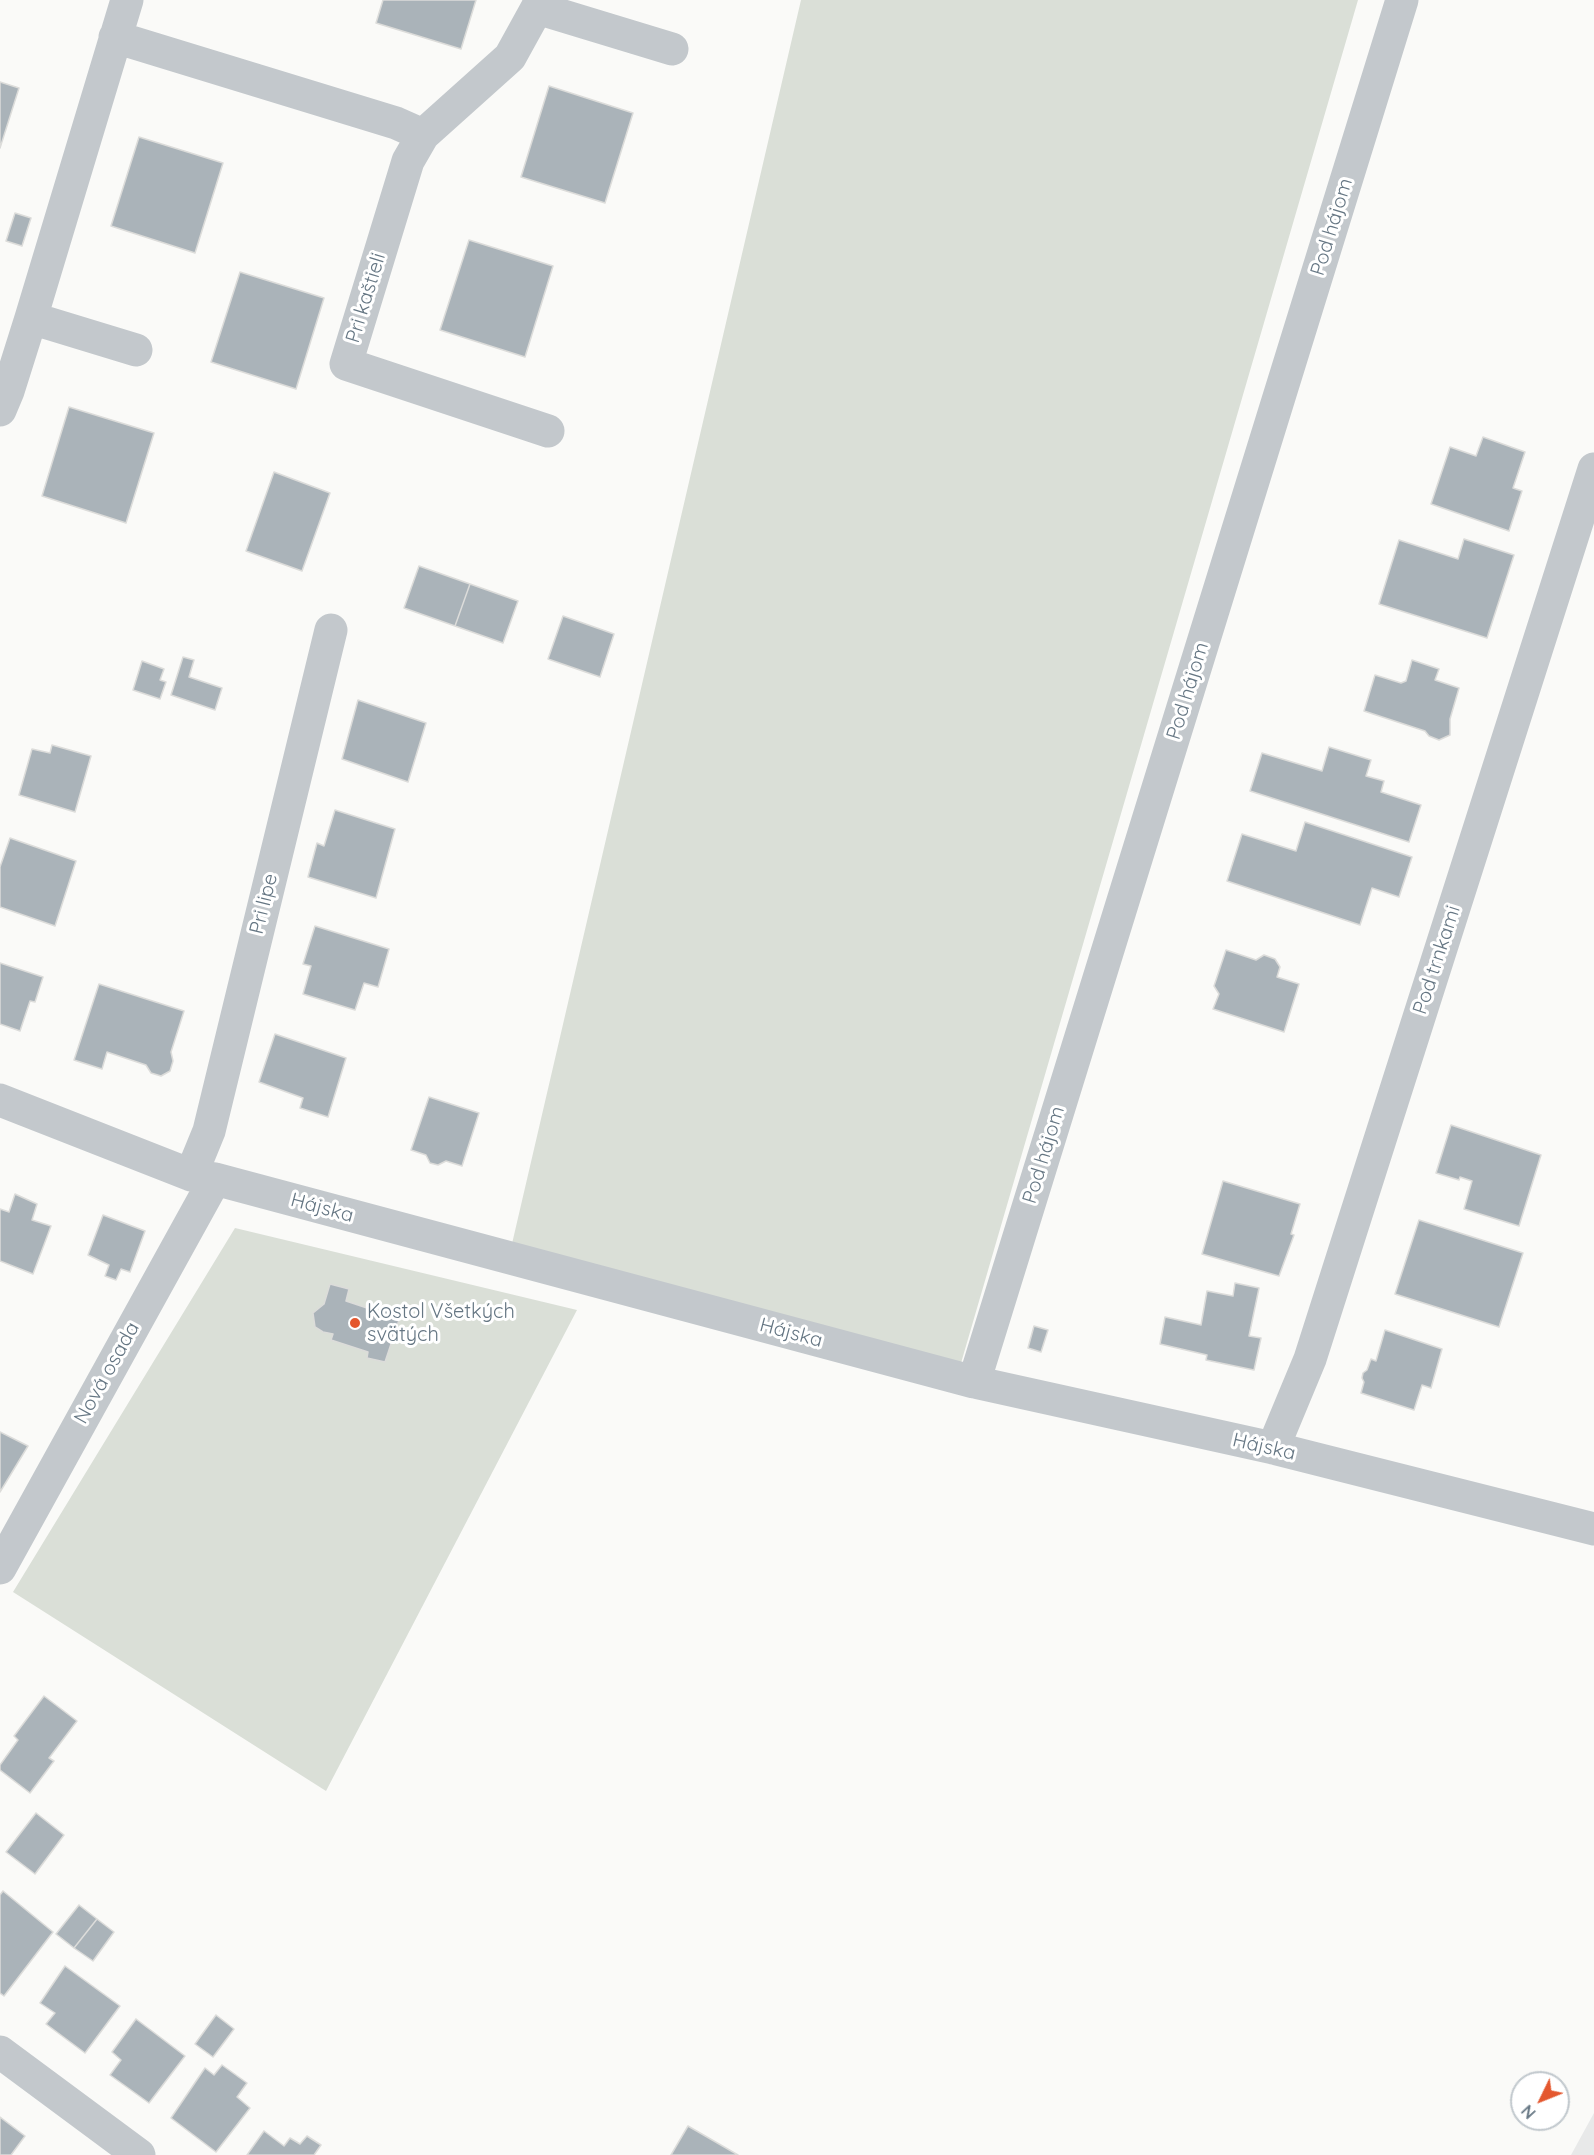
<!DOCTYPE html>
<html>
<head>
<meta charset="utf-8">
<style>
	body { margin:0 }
	#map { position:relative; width:1594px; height:2155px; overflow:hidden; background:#fafaf8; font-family:Quicksand,sans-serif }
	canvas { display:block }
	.north { position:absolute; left:1510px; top:2071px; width:60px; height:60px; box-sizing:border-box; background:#fff; border:2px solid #c1c8cd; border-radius:50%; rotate:227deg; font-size:16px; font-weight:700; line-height:24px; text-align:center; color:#657683 }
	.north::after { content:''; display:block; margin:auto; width:21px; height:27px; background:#e4572e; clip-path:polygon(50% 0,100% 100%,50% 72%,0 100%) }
</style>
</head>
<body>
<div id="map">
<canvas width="1594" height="2155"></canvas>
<div class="north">N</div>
</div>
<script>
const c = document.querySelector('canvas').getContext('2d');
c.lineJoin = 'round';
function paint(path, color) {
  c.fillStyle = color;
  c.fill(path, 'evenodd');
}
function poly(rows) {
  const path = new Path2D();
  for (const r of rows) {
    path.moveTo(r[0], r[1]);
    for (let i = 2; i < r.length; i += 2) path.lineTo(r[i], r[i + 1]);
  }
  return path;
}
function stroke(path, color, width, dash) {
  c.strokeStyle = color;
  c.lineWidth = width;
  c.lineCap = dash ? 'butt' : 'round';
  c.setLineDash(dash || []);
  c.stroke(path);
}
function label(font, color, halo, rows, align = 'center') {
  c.font = font + ' Quicksand,sans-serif';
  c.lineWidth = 6;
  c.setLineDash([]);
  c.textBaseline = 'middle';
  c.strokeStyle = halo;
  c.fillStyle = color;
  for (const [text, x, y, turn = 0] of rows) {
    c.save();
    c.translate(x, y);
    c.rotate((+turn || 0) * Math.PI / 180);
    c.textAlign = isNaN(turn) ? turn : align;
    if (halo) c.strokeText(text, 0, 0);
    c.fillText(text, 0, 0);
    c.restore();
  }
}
paint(poly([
	[1594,2113,1594,2155,1571,2155]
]), '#e8e9e9');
paint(poly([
	[801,0,1358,0,961,1363,511,1248],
	[235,1228,577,1310,326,1791,13,1592]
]), '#dadfd7');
const building = poly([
	[383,0,476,0,461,49,376,23,383,0],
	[0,82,19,88,0,148,0,82],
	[549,86,633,113,605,203,521,177,549,86],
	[139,137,223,163,195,253,111,226,139,137],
	[15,213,31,218,22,246,6,241,15,213],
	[469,240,553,266,525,357,440,330,469,240],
	[240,272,324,298,296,389,211,362,240,272],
	[69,407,154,433,126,523,42,496,69,407],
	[1483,437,1525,452,1513,488,1522,491,1509,531,1431,504,1450,447,1476,456,1483,437],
	[274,472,330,493,302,571,246,551,274,472],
	[1464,539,1514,555,1487,638,1379,604,1399,540,1458,559,1464,539],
	[419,566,470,584,455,626,404,608,419,566],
	[470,584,518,601,503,643,455,626,470,584],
	[563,616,614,634,600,677,548,659,563,616],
	[183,657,194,660,189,677,222,688,215,710,171,695,183,657],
	[1412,660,1439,669,1435,680,1459,688,1450,719,1450,735,1439,740,1429,736,1425,731,1364,711,1375,675,1401,683,1406,681,1412,660],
	[142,661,164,669,160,680,166,682,160,699,133,690,142,661],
	[358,700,426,723,408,782,342,759,358,700],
	[52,745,91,756,75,812,19,795,32,749,50,753,52,745],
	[1329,747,1371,760,1366,776,1384,781,1381,792,1421,805,1409,842,1250,791,1262,753,1322,771,1329,747],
	[335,810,395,829,376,898,308,877,317,843,324,846,335,810],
	[1305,822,1412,857,1399,897,1372,888,1360,925,1227,881,1242,834,1296,851,1305,822],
	[10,838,76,861,55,926,0,907,0,867,10,838],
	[315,926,389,949,378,987,364,983,355,1010,303,994,311,966,303,964,315,926],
	[1226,950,1256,960,1264,955,1275,959,1280,967,1277,977,1299,984,1284,1032,1213,1009,1219,994,1214,986,1226,950],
	[0,963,43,977,35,1002,30,1001,20,1031,0,1024,0,963],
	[99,984,184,1011,171,1052,173,1061,170,1071,161,1076,151,1073,146,1065,107,1052,102,1069,74,1060,99,984],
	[275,1034,346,1058,328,1117,300,1108,303,1098,259,1082,275,1034],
	[429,1097,479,1113,462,1166,446,1161,438,1165,430,1163,426,1155,411,1150,429,1097],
	[1451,1125,1541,1155,1519,1226,1464,1209,1472,1181,1460,1177,1459,1180,1436,1173,1451,1125],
	[1223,1181,1300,1204,1291,1234,1294,1235,1279,1276,1202,1254,1223,1181],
	[15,1194,37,1204,32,1220,51,1226,33,1274,0,1261,0,1209,9,1212,15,1194],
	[103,1215,145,1231,130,1272,121,1269,116,1280,105,1276,109,1265,88,1255,103,1215],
	[1419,1220,1523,1253,1499,1327,1395,1294,1419,1220],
	[1235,1283,1259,1288,1249,1336,1261,1338,1254,1370,1206,1360,1207,1355,1160,1344,1165,1317,1201,1325,1207,1291,1233,1296,1235,1283],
	[330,1284,349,1289,346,1301,382,1313,383,1308,401,1314,385,1362,367,1358,368,1352,331,1340,333,1334,323,1332,315,1327,313,1313,324,1304,330,1284],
	[1034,1326,1048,1330,1041,1352,1028,1348,1034,1326],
	[1385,1330,1442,1349,1431,1388,1422,1385,1414,1410,1361,1393,1364,1382,1362,1378,1363,1373,1367,1370,1371,1359,1376,1361,1385,1330],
	[0,1432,28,1446,0,1492,0,1432],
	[44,1696,77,1721,49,1758,54,1761,30,1793,0,1770,0,1765,18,1740,14,1736,44,1696],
	[36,1813,64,1835,35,1874,6,1852,36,1813],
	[3,1891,53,1932,4,1996,0,1993,0,1895,3,1891],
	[79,1905,97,1919,74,1948,56,1934,79,1905],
	[97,1919,114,1932,93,1961,74,1948,97,1919],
	[65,1966,120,2006,85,2053,46,2024,55,2013,40,2003,65,1966],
	[216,2015,234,2029,213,2057,195,2044,216,2015],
	[136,2019,185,2056,149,2103,110,2075,121,2060,112,2052,136,2019],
	[222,2065,247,2083,237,2097,250,2108,216,2152,171,2118,205,2068,214,2075,222,2065],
	[0,2117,25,2136,11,2155,0,2155,0,2117],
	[688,2126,738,2155,671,2155,688,2126],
	[264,2131,284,2146,290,2138,300,2144,307,2136,321,2145,314,2155,247,2155,264,2131]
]);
paint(building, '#aab3b9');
stroke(building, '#dcdcda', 1.5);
stroke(poly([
	[537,8,672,49],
	[115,37,396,123,423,135,408,161,346,364,548,431],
	[423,135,510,57,537,8,540,0],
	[31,318,136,350],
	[0,410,8,391,31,318,127,0],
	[0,1100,191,1175,215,1179,974,1382,1273,1448,1594,1529],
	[191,1175,209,1131,331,630],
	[974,1382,1402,0],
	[1273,1448,1310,1359,1594,469],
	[0,1568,215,1179],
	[0,2052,139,2155]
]), '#c3c8cc', 33);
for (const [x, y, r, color] of [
	[355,1323,6,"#e4572e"]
]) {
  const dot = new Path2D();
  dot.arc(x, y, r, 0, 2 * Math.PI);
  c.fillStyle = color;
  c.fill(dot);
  stroke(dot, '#fff', 2);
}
label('20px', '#657683', '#fff', [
	["Pod hájom",1332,227,-73],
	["Pri kaštieli",366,298,-73],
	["Pod hájom",1188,691,-73],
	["Pri lipe",264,904,-76],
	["Pod trnkami",1437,960,-72],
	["Pod hájom",1044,1155,-73],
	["Hájska",322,1208,15],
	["Hájska",791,1333,15],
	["Nová osada",107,1373,-61],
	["Hájska",1264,1447,13]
]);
label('20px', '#657683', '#fff', [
	["Kostol Všetkých",367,1312],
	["svätých",367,1335]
], 'left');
</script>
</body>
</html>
